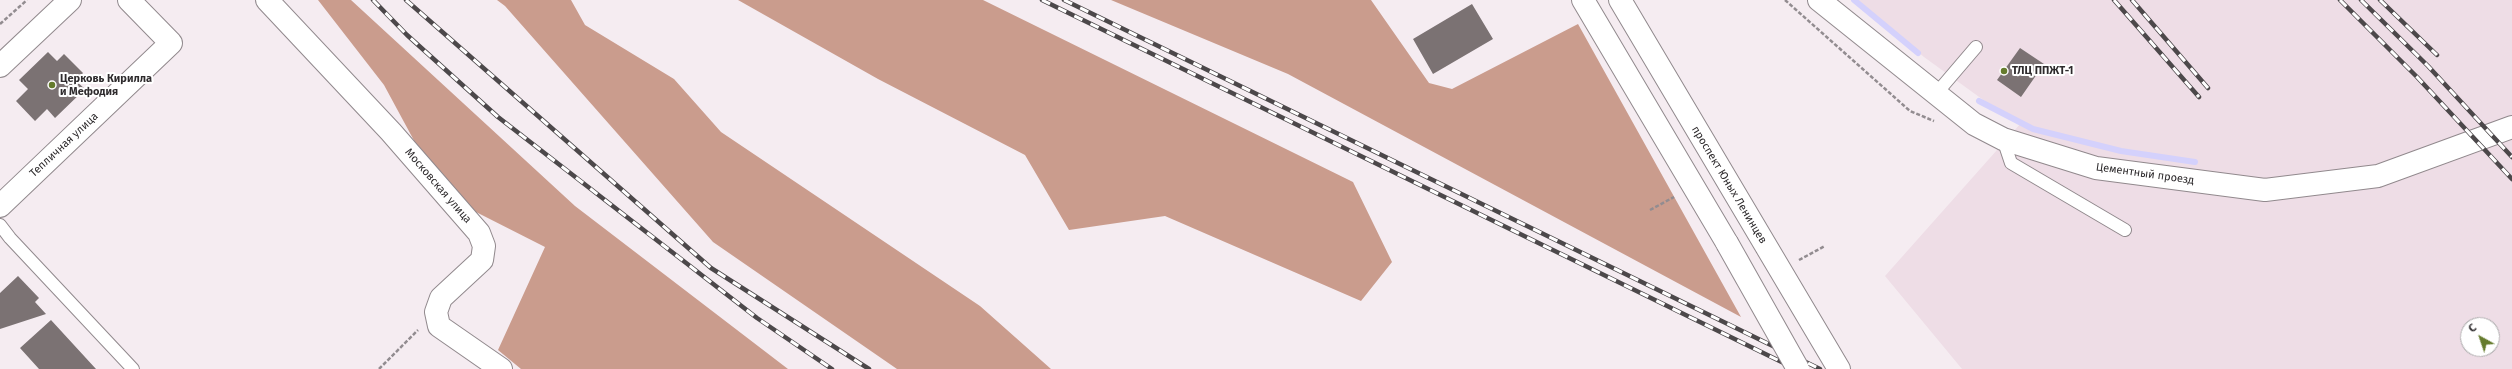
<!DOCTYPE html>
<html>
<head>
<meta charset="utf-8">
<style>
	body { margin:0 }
	#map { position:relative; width:2512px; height:369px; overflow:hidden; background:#f5ecf1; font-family:"Fira Sans",sans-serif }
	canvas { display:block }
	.north { position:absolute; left:2460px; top:317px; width:40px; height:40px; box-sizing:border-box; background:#fff; border:1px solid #abaaab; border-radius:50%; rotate:320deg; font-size:11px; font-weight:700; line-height:16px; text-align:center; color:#2e2b2d }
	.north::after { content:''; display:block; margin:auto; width:14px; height:18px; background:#657b2d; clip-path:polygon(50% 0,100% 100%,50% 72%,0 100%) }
</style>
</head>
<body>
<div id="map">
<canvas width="2512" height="369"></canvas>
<div class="north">С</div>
</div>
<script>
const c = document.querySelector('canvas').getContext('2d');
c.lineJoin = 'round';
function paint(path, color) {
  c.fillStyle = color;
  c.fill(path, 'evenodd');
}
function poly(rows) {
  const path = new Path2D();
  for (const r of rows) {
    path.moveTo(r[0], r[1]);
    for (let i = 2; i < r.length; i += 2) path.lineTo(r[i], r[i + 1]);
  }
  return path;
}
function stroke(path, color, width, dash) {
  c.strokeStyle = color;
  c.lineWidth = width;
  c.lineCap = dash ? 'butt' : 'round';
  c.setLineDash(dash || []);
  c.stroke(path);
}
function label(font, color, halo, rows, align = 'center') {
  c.font = font + ' "Fira Sans",sans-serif';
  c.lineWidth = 4;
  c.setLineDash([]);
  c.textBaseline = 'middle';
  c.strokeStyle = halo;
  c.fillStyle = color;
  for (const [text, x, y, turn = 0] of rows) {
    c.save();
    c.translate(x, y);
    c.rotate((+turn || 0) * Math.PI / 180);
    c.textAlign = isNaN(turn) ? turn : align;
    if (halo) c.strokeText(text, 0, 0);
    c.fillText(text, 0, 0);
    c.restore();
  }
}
paint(poly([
	[1855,0,2512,0,2512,369,1962,369,1885,276,2021,123,2004,115,1924,57],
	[2468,325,2492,325,2492,349,2468,349]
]), '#eedde6');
paint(poly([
	[318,0,351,0,575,206,788,369,521,369,498,350,545,247,474,211,424,159,384,85],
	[497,0,571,0,585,25,674,79,721,132,980,306,1051,369,897,369,713,242,505,6],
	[738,0,983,0,1353,182,1392,262,1361,301,1165,216,1069,230,1025,155,878,79],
	[1111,0,1371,0,1429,83,1452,89,1578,24,1741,317,1288,74]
]), '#ca9c8d');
stroke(poly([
	[1854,0,1918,53],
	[1979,101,2033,129,2121,151,2195,162]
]), '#d4d1fc', 6);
paint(poly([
	[1472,4,1493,39,1433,74,1413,39],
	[2020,48,2044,64,2021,97,1997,80],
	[48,52,57,61,64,54,83,73,76,81,85,89,55,118,47,109,35,121,16,101,28,89,19,80],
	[18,276,39,298,35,302,46,314,0,329,0,293],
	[51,320,96,369,39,369,20,348]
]), '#7b7273');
const lane = poly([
	[1935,95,1976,47],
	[2003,139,2011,163,2125,230],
	[0,225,10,238,133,369]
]);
const street = poly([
	[267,0,391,132,479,233,484,246,482,260,441,298,436,312,439,326,501,369],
	[0,66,70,0],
	[0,206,171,43,129,0]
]);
const secondary = poly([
	[1819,0,1974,124,2003,139,2096,168,2265,190,2378,176,2512,127]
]);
const primary = poly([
	[1583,0,1727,243],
	[1620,0,1839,369]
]);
stroke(lane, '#91898d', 14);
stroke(street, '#91898d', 24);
stroke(secondary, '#91898d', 24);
stroke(primary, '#91898d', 24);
stroke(poly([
	[1785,0,1910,111,1934,121],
	[0,24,27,0],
	[1650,210,1674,197],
	[1799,260,1825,246],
	[379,369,418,330]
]), '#928c90', 2.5, [4, 2]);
stroke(lane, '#fff', 12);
stroke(street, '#fff', 22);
stroke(secondary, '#fff', 22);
stroke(primary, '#fff', 22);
const rail = poly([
	[373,0,407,35,498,117,757,318,832,369],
	[406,0,711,268,869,369],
	[1042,0,1796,369],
	[1064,0,1820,369],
	[2114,0,2199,97],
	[2132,0,2208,88],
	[2340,0,2417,77,2512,179],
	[2361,0,2428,66,2512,157],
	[2380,0,2437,55]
]);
stroke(rail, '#4c484a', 4.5);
stroke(rail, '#fff', 3, [9]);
const primaryBridge = poly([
	[1727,243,1798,369]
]);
stroke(primaryBridge, '#91898d', 24, []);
stroke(primaryBridge, '#fff', 22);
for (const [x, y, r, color] of [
	[2004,71,4,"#657b2d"],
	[52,85,4,"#657b2d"]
]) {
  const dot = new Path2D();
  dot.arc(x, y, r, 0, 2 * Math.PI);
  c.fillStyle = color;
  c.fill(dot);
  stroke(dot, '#fff', 1.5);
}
label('bold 11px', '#2e2b2d', '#fff', [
	["ТЛЦ ППЖТ-1",2012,71],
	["Церковь Кирилла",60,79],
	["и Мефодия",60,92]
], 'left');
label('11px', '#2e2b2d', '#fff', [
	["Тепличная улица",64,145,-43],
	["Цементный проезд",2145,174,8],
	["проспект Юных Ленинцев",1729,185,59],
	["Московская улица",438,186,49]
]);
</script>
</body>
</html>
